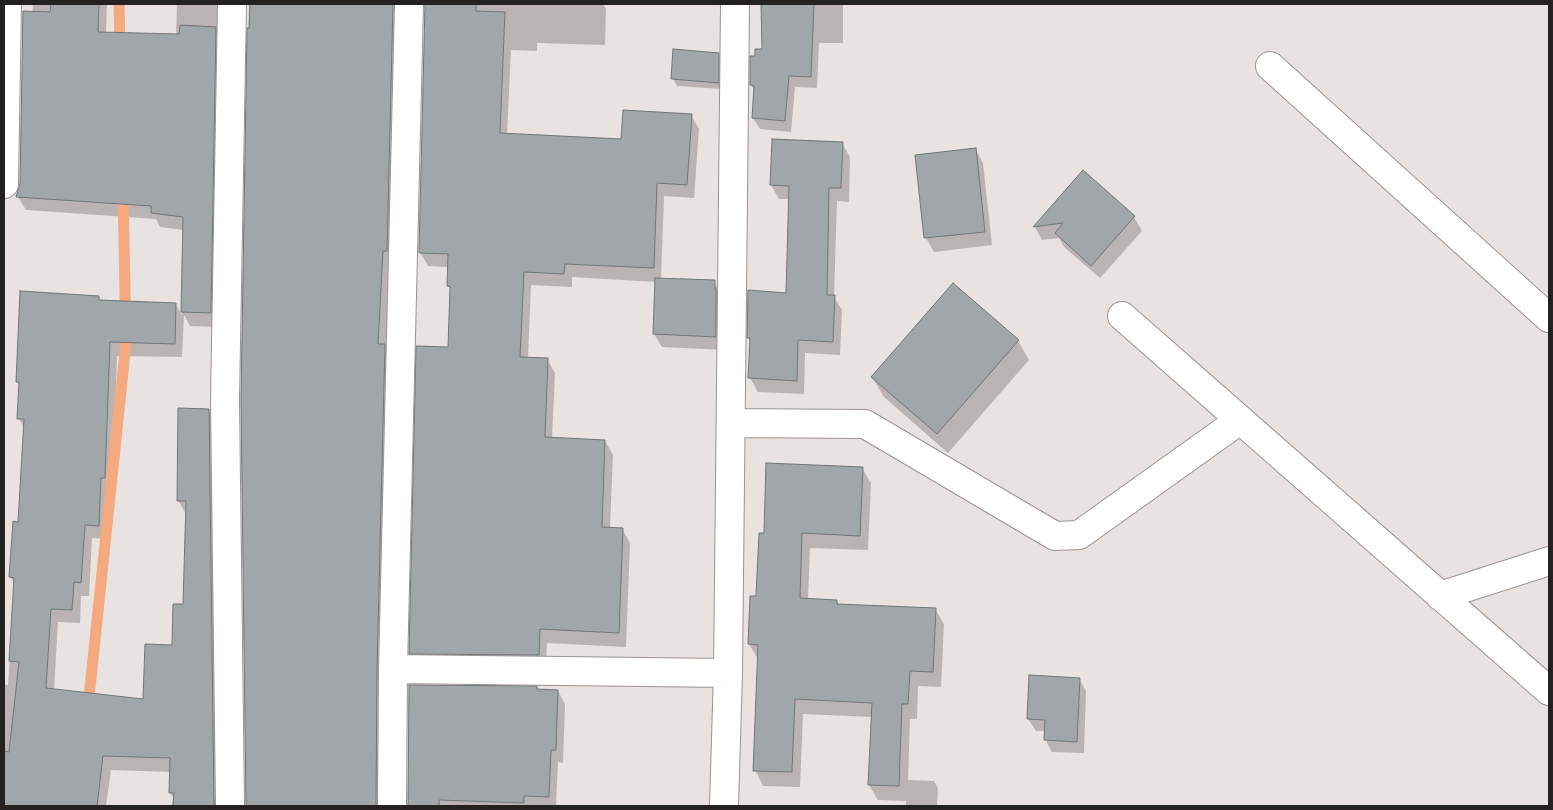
<!DOCTYPE html>
<html>
<head>
<meta charset="utf-8">
<style>
	body { margin:0 }
	#map { position:relative; width:1553px; height:810px; overflow:hidden; background:#e8e2e0; font-family:"Archivo Narrow",sans-serif }
	canvas { display:block }
	.frame { position:absolute; inset:0; border:5px solid #242221; pointer-events:none }
</style>
</head>
<body>
<div id="map">
<canvas width="1553" height="810"></canvas>
<div class="frame"></div>
</div>
<script>
const c = document.querySelector('canvas').getContext('2d');
c.lineJoin = 'round';
function paint(path, color) {
  c.fillStyle = color;
  c.fill(path, 'evenodd');
}
function poly(rows) {
  const path = new Path2D();
  for (const r of rows) {
    path.moveTo(r[0], r[1]);
    for (let i = 2; i < r.length; i += 2) path.lineTo(r[i], r[i + 1]);
  }
  return path;
}
function stroke(path, color, width, dash) {
  c.strokeStyle = color;
  c.lineWidth = width;
  c.lineCap = dash ? 'butt' : 'round';
  c.setLineDash(dash || []);
  c.stroke(path);
}
paint(poly([
	[33,4,107,4,106,34,176,36,177,4,234,4,218,327,190,326,184,315,182,357,117,356,113,492,109,491,106,539,92,538,89,596,81,596,80,623,58,622,54,690,144,700,173,646,184,605,186,514,178,500,209,410,217,424,221,806,172,806,173,797,170,793,171,772,111,770,106,806,4,806,4,685,8,685,15,584,10,577,19,523,25,429,19,419,20,387,17,382,99,298,101,301,176,305,182,315,184,230,160,227,156,219,26,210,18,197,21,184],
	[247,4,410,4,391,264,386,349,392,359,384,806,247,806,242,400,249,4],
	[424,4,603,4,606,9,605,45,537,43,537,51,511,50,507,135,622,140,691,115,699,129,694,198,664,196,661,279,714,282,722,295,723,350,662,347,654,334,656,282,572,277,572,287,531,285,528,358,547,359,555,373,552,438,605,441,613,455,610,528,622,529,630,543,626,647,547,643,546,669,418,667,410,653,449,348,451,290,449,286,449,267,428,266,420,252,426,4],
	[762,4,843,4,843,43,819,43,817,88,795,87,791,132,760,129,753,118,755,92,751,85,756,57,763,51],
	[718,54,722,61,722,89,677,86,673,79],
	[842,143,850,157,849,202,837,201,834,297,842,310,840,355,805,353,804,394,758,392,750,378,751,343,748,338,787,294,790,199,779,199,771,185],
	[975,149,983,163,992,245,934,252,926,238,916,156],
	[1083,172,1134,217,1142,231,1100,278,1064,247,1059,238,1042,240,1035,227],
	[1018,341,1029,360,948,453,884,397,872,377],
	[862,468,871,483,868,550,810,548,808,600,837,601,839,605,935,609,944,624,941,687,918,686,917,719,910,719,908,780,934,781,938,788,937,806,906,806,906,801,878,800,869,785,872,717,803,714,800,787,763,786,755,770,758,659,749,644,765,535],
	[1079,679,1086,691,1084,753,1052,752,1045,739,1046,731,1036,731,1028,719],
	[410,686,537,688,538,691,558,691,565,704,563,763,558,762,556,806,409,806]
]), '#0003');
stroke(poly([
	[119,4,120,47],
	[88,707,126,343,123,190]
]), '#f5a97f', 11);
const building = poly([
	[51,4,99,4,98,32,179,34,180,25,216,27,211,313,181,312,183,217,151,213,151,206,16,197,20,184,23,11,50,12,51,4],
	[250,4,393,4,387,251,383,251,378,344,385,344,377,669,376,806,246,806,241,400,247,28,249,28,250,4],
	[425,4,476,4,476,11,505,12,500,133,621,139,623,110,692,114,687,185,657,183,654,268,565,264,564,274,524,272,520,357,548,358,545,437,605,440,602,527,623,528,619,633,540,629,539,655,409,654,416,346,448,347,450,287,447,286,448,254,419,253,425,4],
	[761,4,814,4,811,77,789,76,785,121,752,118,754,86,750,85,750,56,755,56,755,49,762,49,761,4],
	[673,49,719,53,719,83,671,79,673,49],
	[772,139,843,142,841,188,829,188,827,295,835,295,833,342,798,340,797,381,748,378,750,338,747,338,748,290,786,293,789,186,770,185,772,139],
	[976,148,985,232,924,238,915,155,976,148],
	[1083,170,1135,216,1091,266,1055,233,1063,223,1033,227,1083,170],
	[655,278,715,280,715,289,716,289,716,337,653,334,655,278],
	[953,283,1019,340,937,434,871,377,953,283],
	[20,291,99,296,99,300,176,303,175,344,110,342,105,478,101,478,99,526,85,525,81,583,74,582,72,610,51,609,46,688,143,699,145,644,172,645,173,604,183,604,186,501,177,501,178,408,209,409,214,806,173,806,174,793,169,793,170,758,103,756,97,806,4,806,4,751,9,752,19,662,9,661,14,578,9,577,13,521,18,522,24,419,17,419,19,382,16,382,20,291],
	[766,463,863,467,860,536,802,533,800,598,837,600,837,604,936,608,933,672,910,671,908,704,902,704,899,786,868,785,872,703,795,699,792,772,753,771,758,645,748,644,750,596,756,596,759,533,764,533,766,463],
	[1029,675,1080,678,1077,742,1044,740,1045,720,1027,719,1029,675],
	[409,685,537,686,537,689,558,690,556,750,551,750,549,797,524,796,524,803,439,800,439,806,408,806,409,685]
]);
paint(building, '#a1a6a8');
stroke(building, '#707577', 1);
const minor = poly([
	[1270,66,1549,318],
	[4,184,7,4],
	[1122,316,1549,691],
	[731,423,865,424,1055,536,1079,535,1240,420],
	[1440,596,1549,561],
	[393,669,728,673],
	[230,806,225,400,232,4],
	[392,806,393,669,409,4],
	[724,806,728,673,735,4]
]);
stroke(minor, '#999491', 30);
stroke(minor, '#fff', 28);
</script>
</body>
</html>
